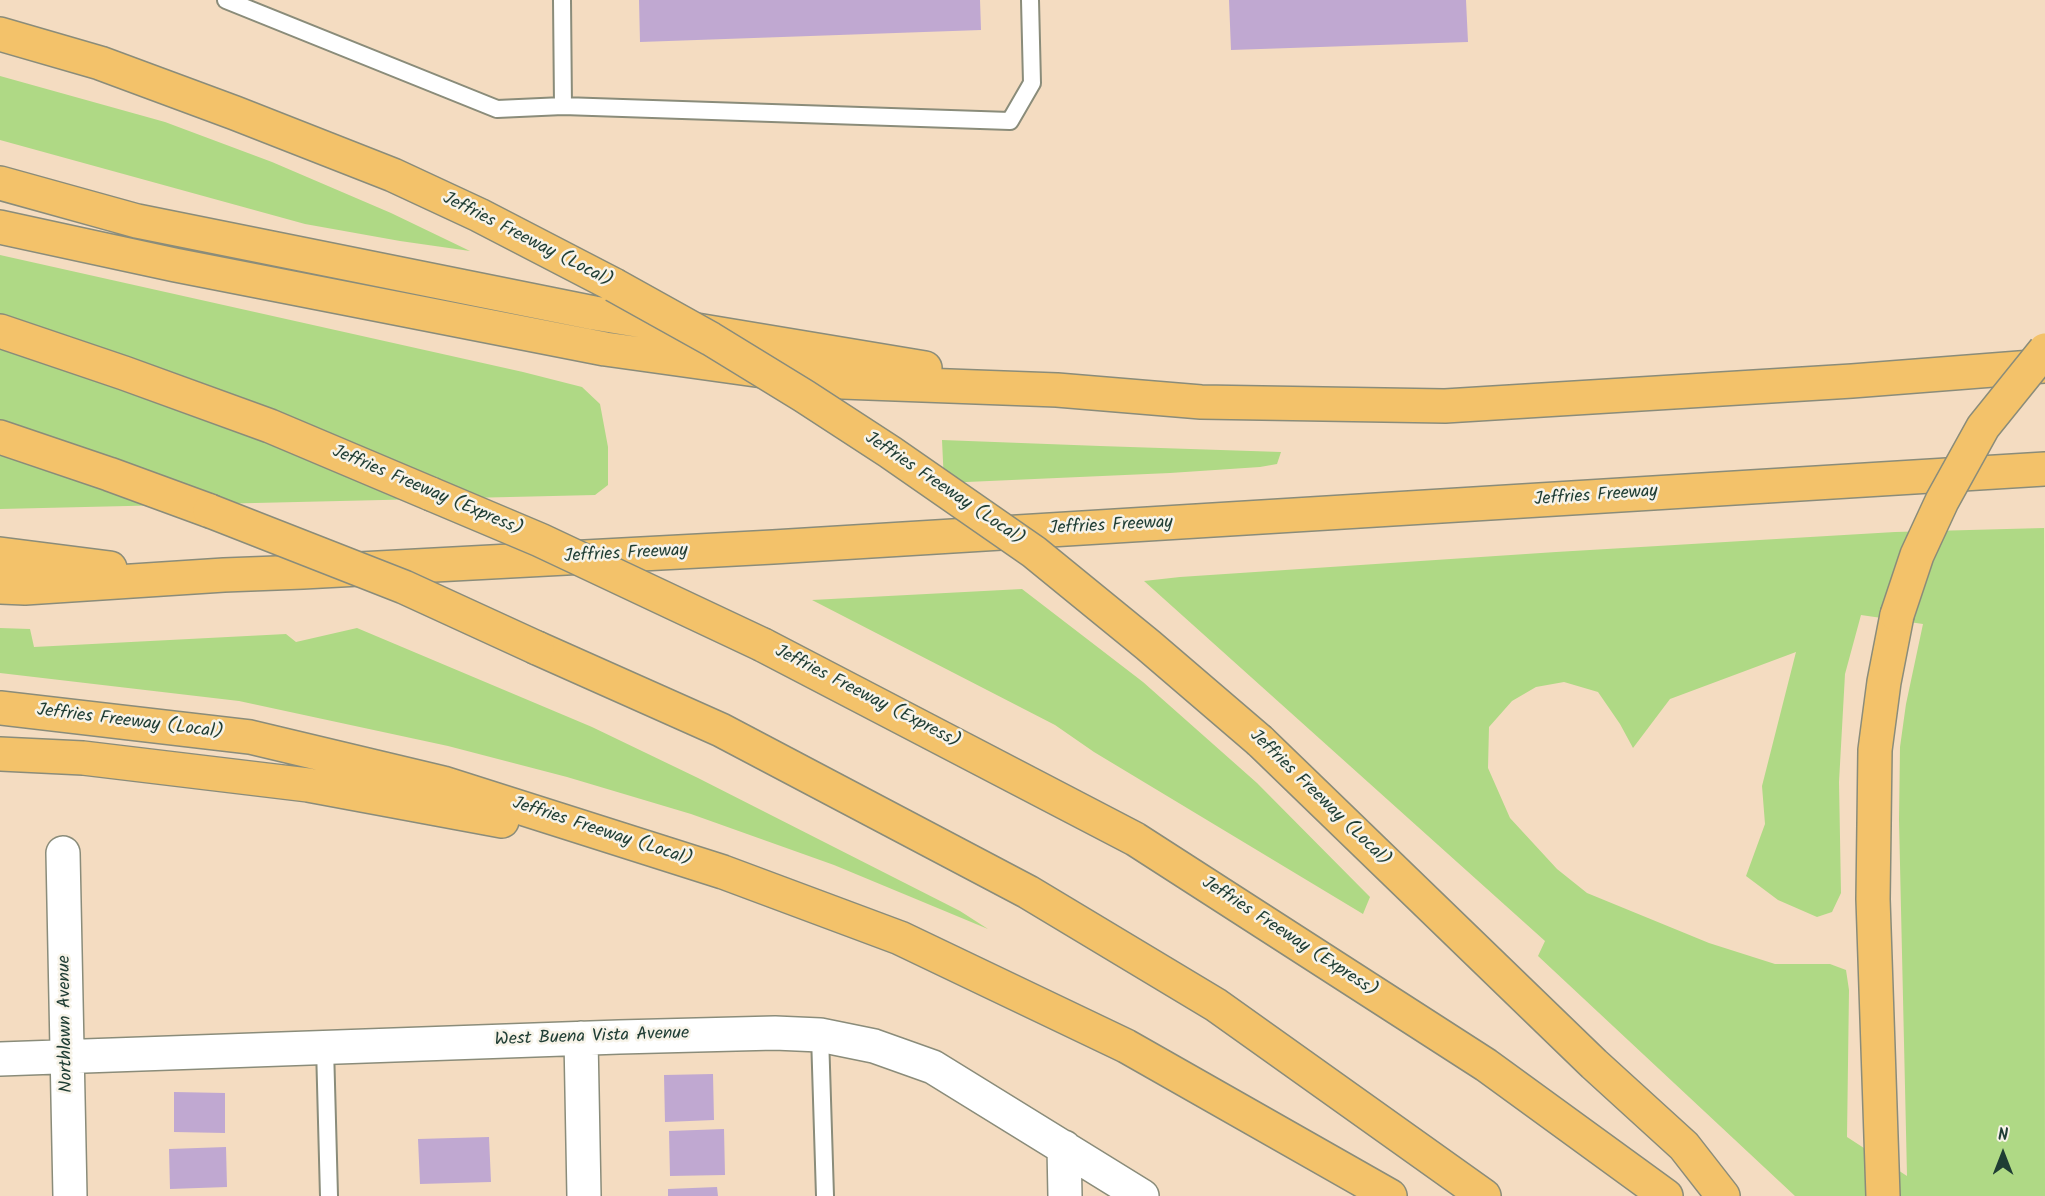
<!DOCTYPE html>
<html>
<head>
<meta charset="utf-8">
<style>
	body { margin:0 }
	#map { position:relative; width:2045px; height:1196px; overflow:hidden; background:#f4dcc1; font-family:Kalam,sans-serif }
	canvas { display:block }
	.north { position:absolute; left:1973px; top:1124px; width:60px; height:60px; -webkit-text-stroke:4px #f7f3e8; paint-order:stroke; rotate:0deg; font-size:16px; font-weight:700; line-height:24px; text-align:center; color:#1f3d34 }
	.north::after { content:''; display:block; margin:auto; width:21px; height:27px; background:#1f3d34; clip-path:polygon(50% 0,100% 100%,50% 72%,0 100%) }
</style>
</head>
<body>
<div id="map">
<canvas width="2045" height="1196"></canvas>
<div class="north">N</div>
</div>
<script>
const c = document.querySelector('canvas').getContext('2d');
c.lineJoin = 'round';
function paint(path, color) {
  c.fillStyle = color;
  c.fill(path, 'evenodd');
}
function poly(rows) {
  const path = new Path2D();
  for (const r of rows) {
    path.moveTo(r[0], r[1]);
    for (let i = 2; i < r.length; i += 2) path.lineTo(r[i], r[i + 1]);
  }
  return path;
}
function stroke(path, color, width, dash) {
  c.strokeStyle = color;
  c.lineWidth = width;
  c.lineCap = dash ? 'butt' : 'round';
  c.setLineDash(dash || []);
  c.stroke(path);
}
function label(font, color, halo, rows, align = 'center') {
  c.font = font + ' Kalam,sans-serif';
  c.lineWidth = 5;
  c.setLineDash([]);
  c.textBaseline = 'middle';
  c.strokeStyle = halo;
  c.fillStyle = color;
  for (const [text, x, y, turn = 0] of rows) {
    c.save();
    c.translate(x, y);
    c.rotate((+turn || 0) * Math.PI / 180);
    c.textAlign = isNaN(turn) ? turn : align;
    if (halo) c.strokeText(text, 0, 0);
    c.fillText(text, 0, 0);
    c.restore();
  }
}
paint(poly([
	[0,76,165,122,272,162,391,213,470,251,400,241,305,224,0,140],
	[0,255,523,372,582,387,600,404,608,447,608,485,595,495,0,509],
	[942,440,1100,446,1281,452,1277,464,1260,467,1170,473,944,483],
	[2044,528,2045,1196,1795,1196,1538,956,1545,941,1144,581,1180,577,1556,552,1895,532],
	[1861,615,1923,624,1906,704,1900,747,1899,820,1907,1176,1847,1137,1849,990,1846,970,1830,964,1775,964,1709,943,1587,893,1557,869,1510,818,1488,768,1489,727,1512,701,1536,687,1564,682,1598,692,1620,724,1633,748,1670,699,1796,652,1762,786,1765,824,1746,876,1778,900,1817,917,1832,912,1841,893,1839,782,1845,674],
	[1022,589,1143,682,1257,783,1370,897,1363,914,1094,752,1055,725,812,600],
	[0,628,30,629,34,647,286,634,296,642,357,628,592,727,698,778,960,911,988,929,834,865,691,814,567,777,448,746,239,701,0,673]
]), '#afd985');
paint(poly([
	[639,0,980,0,981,30,640,42],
	[1229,0,1466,0,1468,42,1231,50],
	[713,1074,714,1120,665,1122,664,1075],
	[174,1092,225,1093,225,1133,174,1132],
	[724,1129,725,1175,670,1176,669,1131],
	[489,1137,491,1182,420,1184,418,1139],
	[226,1147,227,1187,170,1189,169,1149],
	[717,1187,718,1196,668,1196,668,1189]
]), '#c0a8d1');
const service = poly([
	[226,0,497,109,563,106,562,0],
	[563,106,1010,121,1032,83,1030,0],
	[820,1035,825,1196],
	[325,1047,329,1196]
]);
const minor = poly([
	[63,853,70,1196],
	[581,1038,584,1196],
	[0,1059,619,1037,775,1033,820,1035,874,1046,933,1067,1142,1196],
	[1064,1147,1065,1196]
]);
const motorway = poly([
	[0,34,100,63,235,113,393,175,479,215,614,285],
	[0,183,137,221,594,313,925,368],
	[0,227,175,265,605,349,842,382,1057,390,1201,402,1445,406,1852,381,2045,366],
	[0,331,124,373,270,426,431,494],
	[0,437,109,474,210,511],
	[0,554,110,568],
	[0,587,25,588,224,575,303,572,773,547,2045,469],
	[763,645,1135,839,1486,1065,1666,1196],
	[537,648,721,730,1028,892,1216,1005,1484,1196],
	[0,708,250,737,443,783,723,872,900,938,1126,1046,1390,1196],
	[1260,741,1594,1064,1684,1146,1723,1196],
	[0,754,83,758,308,785,502,821],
	[1883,1196,1873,899,1875,750,1884,682,1897,615]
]);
stroke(service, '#8a8c7a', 20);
stroke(minor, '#8a8c7a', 36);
stroke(motorway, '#8a8c7a', 36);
stroke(service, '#fff', 16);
stroke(minor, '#fff', 33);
stroke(motorway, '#f3c26a', 33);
const motorwayBridge = poly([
	[614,285,711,339,804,396,890,452,1034,552,1148,645,1260,741],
	[431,494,540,540,763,645],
	[210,511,404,587,537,648],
	[1897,615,1917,555,1942,501,1983,427,2045,350]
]);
stroke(motorwayBridge, '#8a8c7a', 36, []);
stroke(motorwayBridge, '#f3c26a', 33);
label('18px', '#1f3d34', '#f7f3e8', [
	["Jeffries Freeway (Local)",527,241,27],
	["Jeffries Freeway (Local)",944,490,34],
	["Jeffries Freeway (Express)",427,492,23],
	["Jeffries Freeway",1596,497,-4],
	["Jeffries Freeway",1111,527,-3],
	["Jeffries Freeway",626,555,-3],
	["Jeffries Freeway (Express)",867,698,27],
	["Jeffries Freeway (Local)",130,723,7],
	["Jeffries Freeway (Local)",1319,799,44],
	["Jeffries Freeway (Local)",602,833,18],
	["Jeffries Freeway (Express)",1289,938,33],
	["Northlawn Avenue",67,1024,-91],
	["West Buena Vista Avenue",592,1038,-2]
]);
</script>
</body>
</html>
